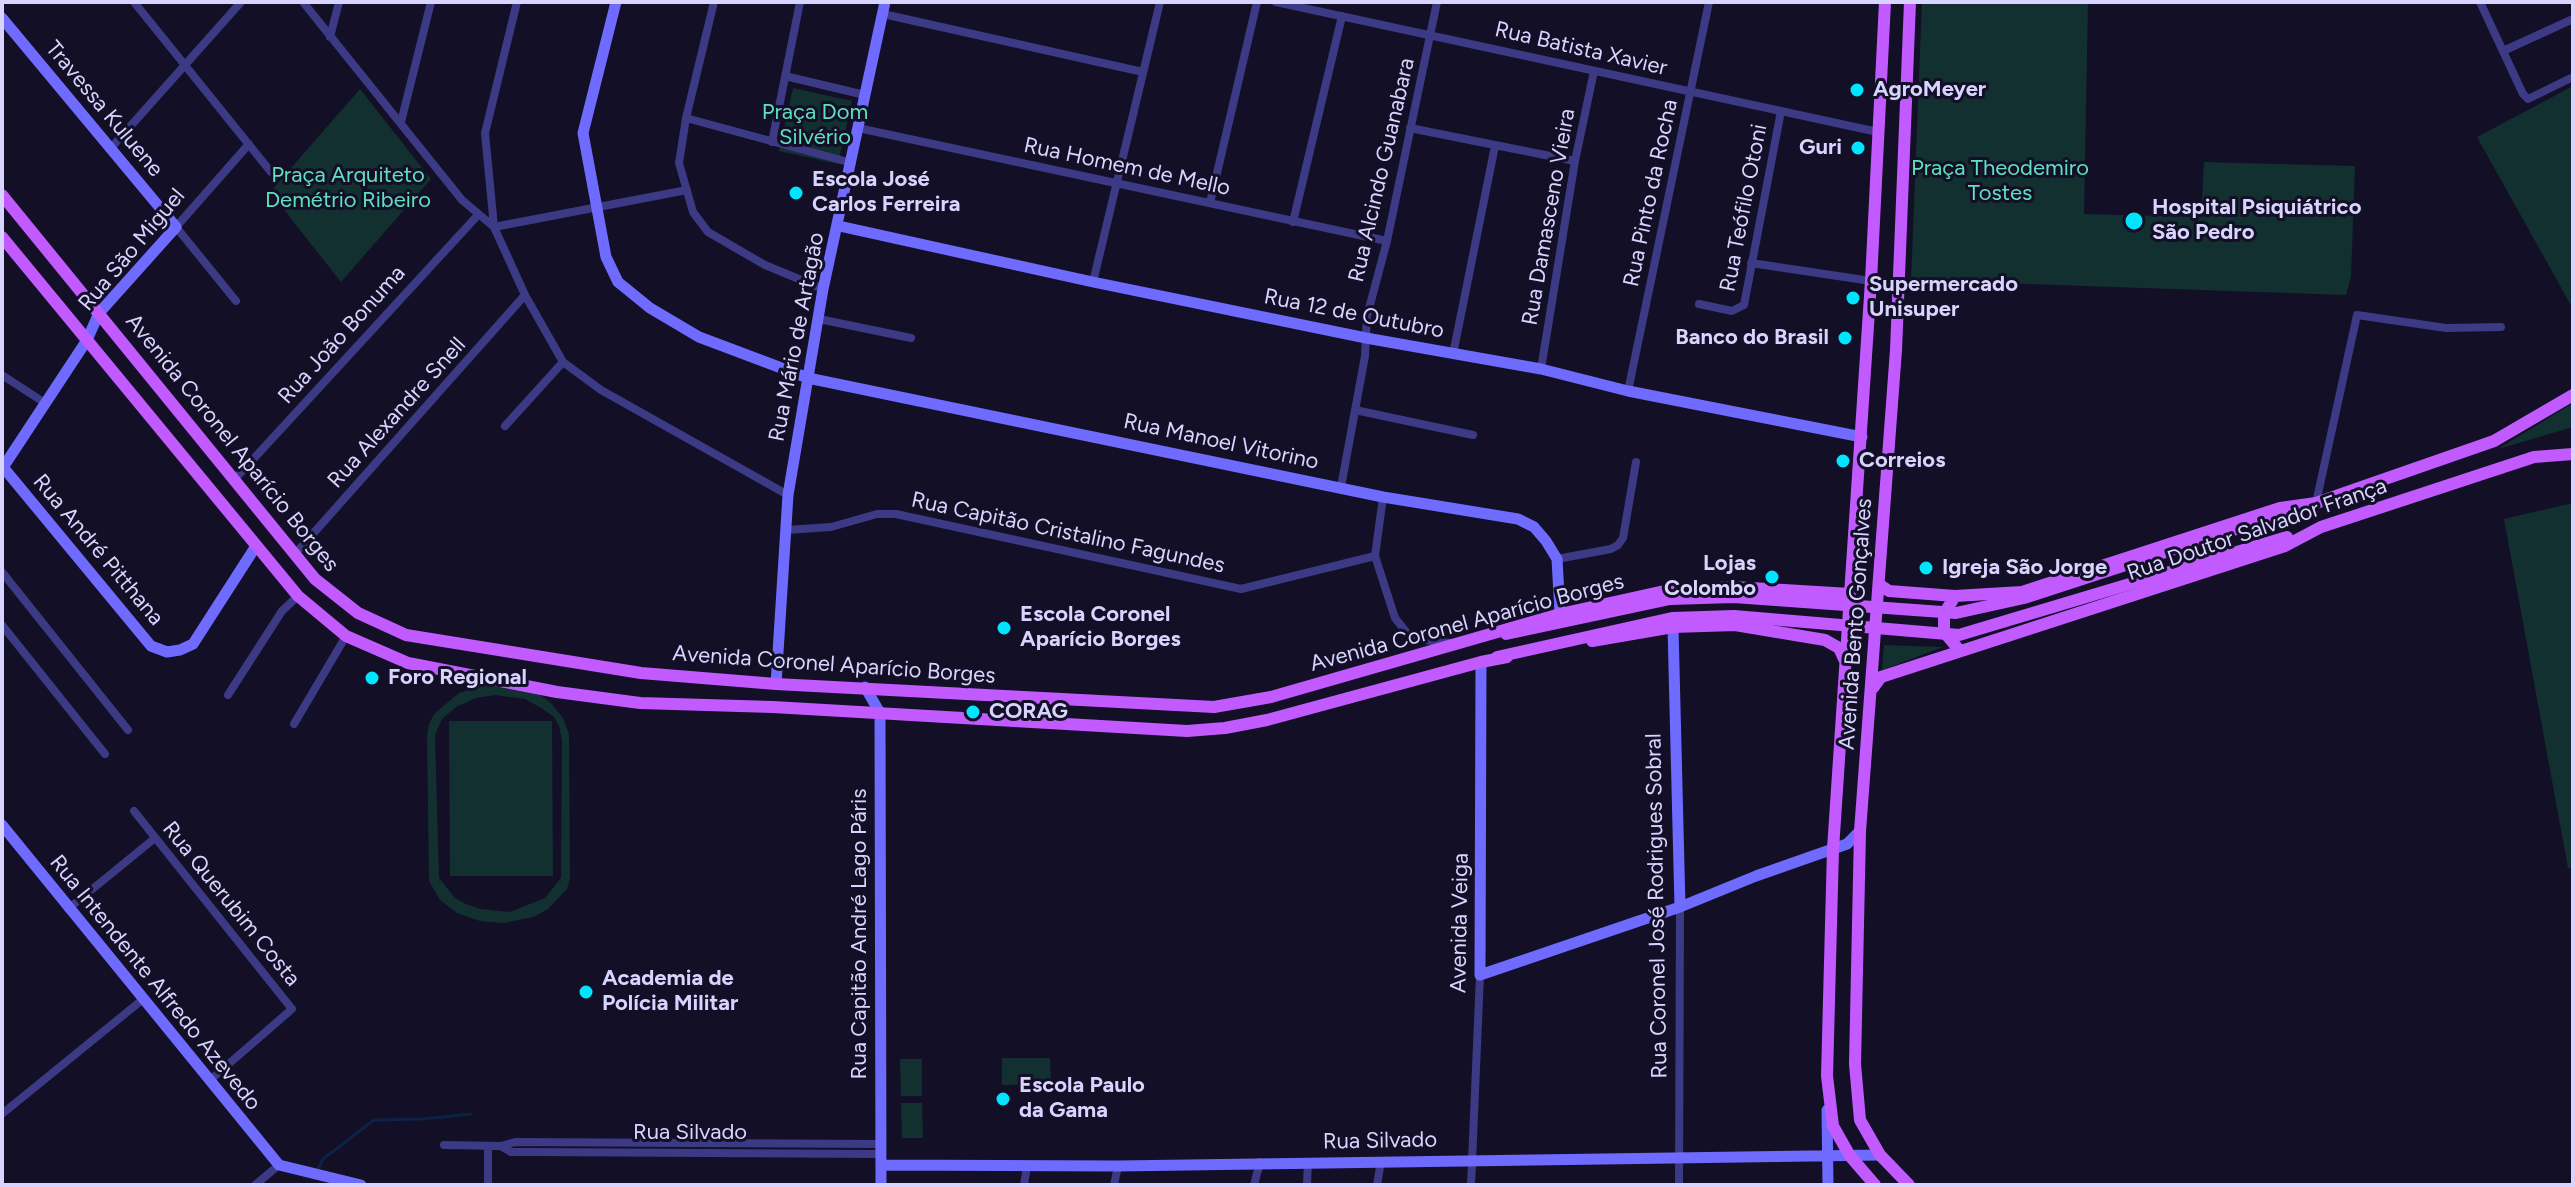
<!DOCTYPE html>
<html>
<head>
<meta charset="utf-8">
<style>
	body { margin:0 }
	#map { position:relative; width:2575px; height:1187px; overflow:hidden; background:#130f26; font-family:Figtree,sans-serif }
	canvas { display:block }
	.frame { position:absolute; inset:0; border:4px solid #d9d4ff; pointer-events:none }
</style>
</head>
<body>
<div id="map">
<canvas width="2575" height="1187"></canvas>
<div class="frame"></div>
</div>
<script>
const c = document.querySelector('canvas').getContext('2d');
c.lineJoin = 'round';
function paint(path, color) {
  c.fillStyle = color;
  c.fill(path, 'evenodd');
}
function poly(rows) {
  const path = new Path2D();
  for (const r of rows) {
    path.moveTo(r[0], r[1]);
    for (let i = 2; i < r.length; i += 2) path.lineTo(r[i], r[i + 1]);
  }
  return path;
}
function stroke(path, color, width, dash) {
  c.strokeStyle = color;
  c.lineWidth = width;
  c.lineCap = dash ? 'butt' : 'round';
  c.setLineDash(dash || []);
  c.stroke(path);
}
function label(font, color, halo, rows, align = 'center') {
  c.font = font + ' Figtree,sans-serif';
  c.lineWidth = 6;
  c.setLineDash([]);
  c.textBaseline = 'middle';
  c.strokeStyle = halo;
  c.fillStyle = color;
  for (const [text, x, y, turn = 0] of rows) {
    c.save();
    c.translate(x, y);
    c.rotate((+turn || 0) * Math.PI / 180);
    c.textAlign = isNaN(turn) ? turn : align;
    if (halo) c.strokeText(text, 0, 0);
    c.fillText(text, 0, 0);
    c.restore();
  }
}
paint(poly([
	[1922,2,2088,2,2084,214,2201,217,2204,162,2355,166,2351,277,2346,295,1911,280],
	[2573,86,2573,309,2477,137],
	[793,88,852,101,838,164,779,151],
	[360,89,431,179,341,282,270,192],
	[2573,403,2573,427,2498,449],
	[2573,503,2573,868,2568,868,2504,519],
	[1884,645,1943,647,1882,670],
	[488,684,521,687,542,696,552,704,563,718,569,734,570,878,567,889,548,909,533,917,504,923,480,921,457,913,440,900,429,881,427,735,429,724,434,714,459,693],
	[495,695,525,699,541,708,554,717,559,726,562,740,561,878,545,898,510,912,480,909,466,904,455,898,439,878,435,735,442,719,456,707,476,698],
	[449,721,552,721,553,876,450,876],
	[1002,1058,1050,1058,1051,1084,1002,1085],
	[900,1059,922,1059,922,1096,901,1096],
	[901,1103,922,1103,923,1138,902,1138]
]), '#12302f');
stroke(poly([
	[317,1171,323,1159,374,1120,423,1119,471,1114]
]), '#0c2248', 3);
stroke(poly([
	[134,2,271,172],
	[303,2,462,200,494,227,525,295,563,362,601,390,788,495],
	[714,2,686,118,679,163,693,212,708,232,765,265,823,289],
	[1276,2,1878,132],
	[2480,2,2523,94,2528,99,2573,77],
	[883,14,1143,72],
	[330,37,339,2],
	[2503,51,2573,19],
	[785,76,865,95],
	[686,118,852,163],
	[401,122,431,2],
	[858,128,1387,241],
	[1410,128,1575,161],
	[772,142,800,2],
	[111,148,241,2],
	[1210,203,1257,2],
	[1293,222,1342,16],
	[494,227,485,133,517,2],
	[494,227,687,190],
	[1751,263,1871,281],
	[1093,282,1160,2],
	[236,301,176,227,249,144],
	[1699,304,1732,311,1744,305,1781,111],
	[819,319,911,338],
	[1453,354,1495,146],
	[1541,369,1575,161,1594,71],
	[2,375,45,403],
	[1628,391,1709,2],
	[1355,410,1473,435],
	[505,426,563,362],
	[234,480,478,215],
	[1341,487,1365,356,1367,316,1387,241,1437,2],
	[1383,497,1375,556,1395,618,1407,633,1423,640,1452,643],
	[2316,503,2357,315,2446,328,2501,327],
	[786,530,831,527,877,514,896,514,1241,589,1375,556],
	[295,554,525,295],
	[1557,559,1611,549,1618,545,1623,538,1636,462],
	[2,572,128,730],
	[2,625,105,754],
	[228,695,282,611,298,596],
	[294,724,346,636],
	[134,811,292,1009,209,1081],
	[68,909,155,838],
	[2,1114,142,1000],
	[444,1145,501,1146,515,1142,880,1144],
	[501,1146,511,1152,533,1152,881,1154],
	[255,1185,279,1165],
	[488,1185,488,1146],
	[1024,1185,1027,1166],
	[1114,1185,1118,1166],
	[1254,1185,1260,1162],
	[1307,1185,1308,1162],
	[1377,1185,1381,1161],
	[1471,1185,1480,975],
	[1679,1185,1680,907]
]), '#3d3a85', 8);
stroke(poly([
	[616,2,583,133,606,257,618,282,650,308,699,337,808,378,1383,497,1518,519,1534,527,1546,541,1557,559,1560,614],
	[2,18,176,227,99,313,87,340,2,469],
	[839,226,1093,282,1366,338,1541,369,1628,391,1862,437],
	[3,467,151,646,167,652,180,650,193,644,256,546],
	[1673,627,1680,907],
	[1481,662,1480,975,1680,907,1756,876,1847,844,1860,831],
	[776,684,788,495,823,289,885,2],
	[865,687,880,713,881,1185],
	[2,825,279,1165,361,1185],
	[1827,1110,1828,1185],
	[881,1165,1118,1166,1880,1155]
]), '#6f6bff', 11);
stroke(poly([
	[2,195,315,579,358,613,406,635,641,673,776,684,1214,707,1271,697,1560,614,1669,590,1734,587,1850,594],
	[2,237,298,596,346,636,408,663,557,692,640,703,773,707,1187,731,1225,728,1267,720,1481,662,1507,657],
	[1880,585,1889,591,1955,596,2022,592,2280,508,2316,503,2494,441,2573,395],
	[1955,596,1944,614,1944,632,1960,651],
	[1592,641,1673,627,1735,625,1825,640,1839,648,1846,663],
	[1873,688,1881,677,2285,546,2321,527,2534,457,2573,454],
	[1875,1185,1850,1156,1833,1126,1827,1076,1833,849,1871,281,1885,2],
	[1909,1185,1880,1155,1860,1120,1855,1064,1860,831,1896,350,1910,2]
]), '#c25bff', 12);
stroke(poly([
	[1506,634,1670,599,1734,597,1956,613,2024,598,2282,514],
	[1497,657,1672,618,1734,616,1959,635,2287,537]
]), '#c25bff', 12);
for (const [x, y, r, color] of [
	[1857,90,8,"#00e5ff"],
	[1858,148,8,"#00e5ff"],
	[796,193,8,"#00e5ff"],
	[2134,221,10,"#00e5ff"],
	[1853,298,8,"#00e5ff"],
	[1845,338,8,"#00e5ff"],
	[1843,461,8,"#00e5ff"],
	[1926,568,8,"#00e5ff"],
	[1772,577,8,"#00e5ff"],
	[1004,628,8,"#00e5ff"],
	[372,678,8,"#00e5ff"],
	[973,712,8,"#00e5ff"],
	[586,992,8,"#00e5ff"],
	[1003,1099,8,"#00e5ff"]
]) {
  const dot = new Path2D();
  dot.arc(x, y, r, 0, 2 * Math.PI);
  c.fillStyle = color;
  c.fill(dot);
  stroke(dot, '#130f26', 3);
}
label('22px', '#d9d4ff', '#130f26', [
	["Rua Batista Xavier",1581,49,13],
	["Travessa Kuluene",104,109,50],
	["Rua Homem de Mello",1127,167,12],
	["Rua Alcindo Guanabara",1382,170,-77],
	["Rua Pinto da Rocha",1651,193,-78],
	["Rua Teófilo Otoni",1744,208,-79],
	["Rua Damasceno Vieira",1549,217,-80],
	["Rua São Miguel",132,250,-50],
	["Rua 12 de Outubro",1354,314,11],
	["Rua João Bonuma",342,335,-48],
	["Rua Mário de Artagão",797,337,-79],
	["Rua Alexandre Snell",397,413,-48],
	["Rua Manoel Vitorino",1221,442,12],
	["Avenida Coronel Aparício Borges",232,443,51],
	["Rua Doutor Salvador França",2257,530,-19],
	["Rua Capitão Cristalino Fagundes",1068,533,12],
	["Rua André Pitthana",98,550,50],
	["Avenida Coronel Aparício Borges",1467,623,-15],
	["Avenida Bento Gonçalves",1856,624,-86],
	["Avenida Coronel Aparício Borges",834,665,4],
	["Rua Querubim Costa",231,904,51],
	["Rua Coronel José Rodrigues Sobral",1657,906,-91],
	["Avenida Veiga",1460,923,-89],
	["Rua Capitão André Lago Páris",860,934,-90],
	["Rua Intendente Alfredo Azevedo",155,983,51],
	["Rua Silvado",690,1133],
	["Rua Silvado",1380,1141,-1]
]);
label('bold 22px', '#d9d4ff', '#130f26', [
	["AgroMeyer",1873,90],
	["Guri",1842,148,"right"],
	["Escola José",812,180],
	["Carlos Ferreira",812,205],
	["Hospital Psiquiátrico",2152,208],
	["São Pedro",2152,233],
	["Supermercado",1869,285],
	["Unisuper",1869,310],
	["Banco do Brasil",1829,338,"right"],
	["Correios",1859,461],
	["Lojas",1756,564,"right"],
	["Colombo",1756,589,"right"],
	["Igreja São Jorge",1942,568],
	["Escola Coronel",1020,615],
	["Aparício Borges",1020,640],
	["Foro Regional",388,678],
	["CORAG",989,712],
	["Academia de",602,979],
	["Polícia Militar",602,1004],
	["Escola Paulo",1019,1086],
	["da Gama",1019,1111]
], 'left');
label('22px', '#5fe0c0', '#130f26', [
	["Praça Dom",815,113],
	["Silvério",815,138],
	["Praça Theodemiro",2000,169],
	["Tostes",2000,194],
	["Praça Arquiteto",348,176],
	["Demétrio Ribeiro",348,201]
]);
</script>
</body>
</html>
